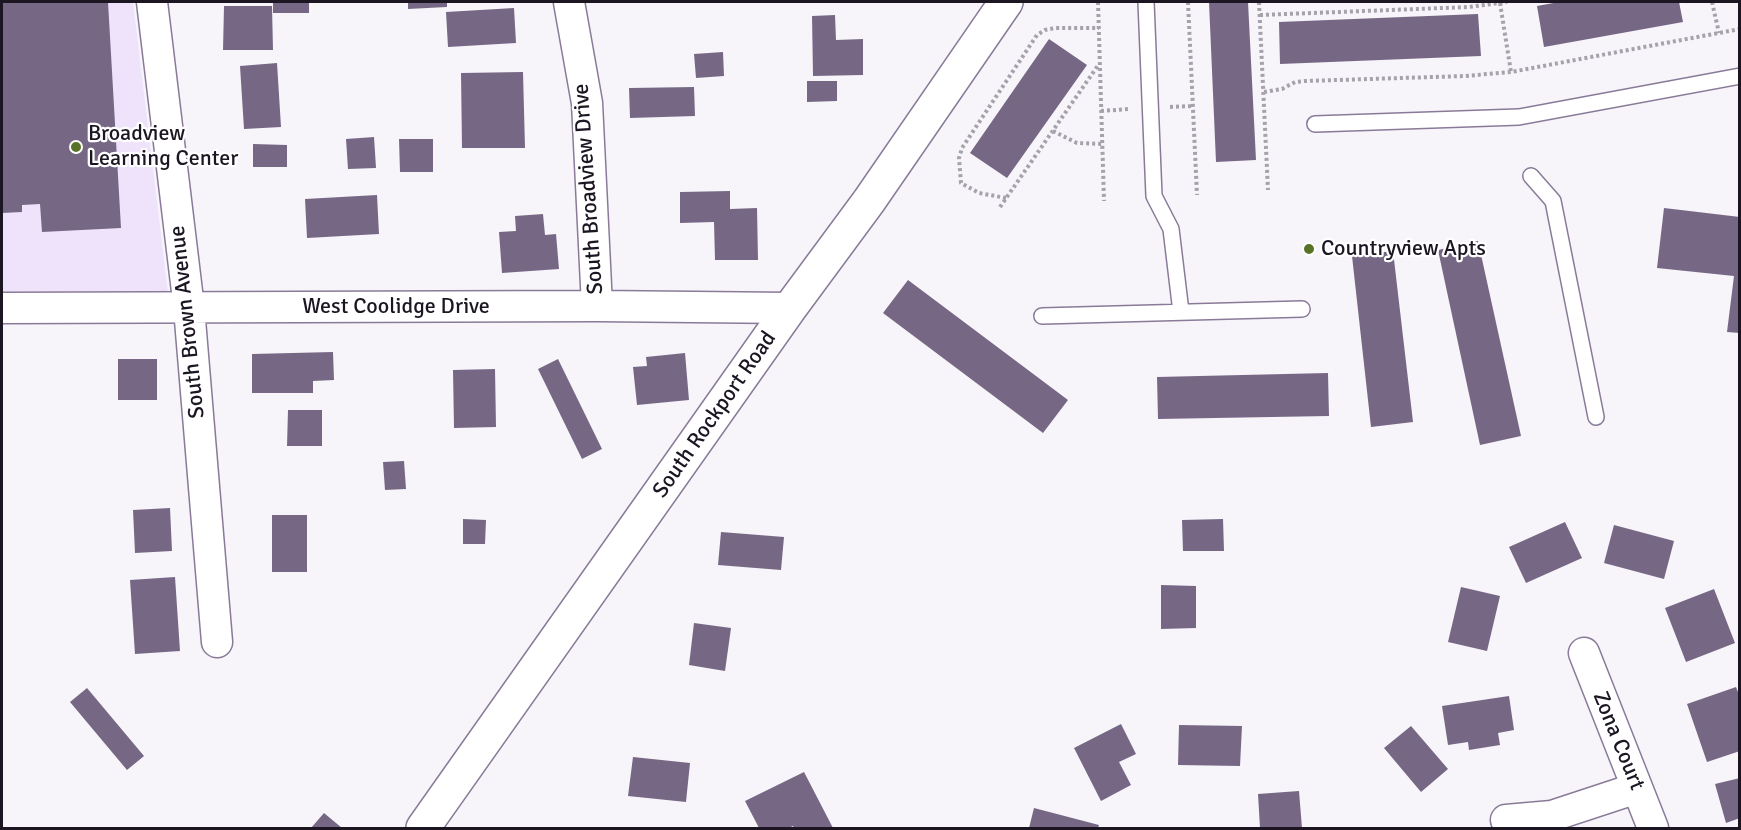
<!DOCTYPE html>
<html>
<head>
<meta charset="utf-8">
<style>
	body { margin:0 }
	#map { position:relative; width:1741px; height:830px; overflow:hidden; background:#f7f4fa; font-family:Signika,sans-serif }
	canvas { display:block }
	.frame { position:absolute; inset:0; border:3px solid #1b1621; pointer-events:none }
</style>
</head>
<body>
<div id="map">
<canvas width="1741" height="830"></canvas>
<div class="frame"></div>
</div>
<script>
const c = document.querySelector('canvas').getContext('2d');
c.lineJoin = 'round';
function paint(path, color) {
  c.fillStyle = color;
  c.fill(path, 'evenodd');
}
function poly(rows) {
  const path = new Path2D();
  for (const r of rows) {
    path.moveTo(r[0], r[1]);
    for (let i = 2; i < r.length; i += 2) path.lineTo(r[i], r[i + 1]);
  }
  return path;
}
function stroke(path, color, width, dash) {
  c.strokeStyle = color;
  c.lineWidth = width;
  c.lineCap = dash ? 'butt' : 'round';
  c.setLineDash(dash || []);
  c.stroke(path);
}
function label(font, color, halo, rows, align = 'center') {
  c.font = font + ' Signika,sans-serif';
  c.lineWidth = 4.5;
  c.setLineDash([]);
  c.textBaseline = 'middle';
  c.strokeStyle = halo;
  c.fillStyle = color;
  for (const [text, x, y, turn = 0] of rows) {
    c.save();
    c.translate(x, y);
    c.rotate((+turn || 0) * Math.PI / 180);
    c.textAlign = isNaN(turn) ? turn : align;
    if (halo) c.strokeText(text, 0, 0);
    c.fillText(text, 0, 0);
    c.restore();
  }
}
paint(poly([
	[2,2,133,2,168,293,2,294]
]), '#eee3fb');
paint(poly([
	[2,2,108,2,121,228,42,232,40,204,22,205,22,212,2,213],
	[273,2,309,2,309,13,273,13],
	[408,2,447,2,447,7,408,9],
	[1209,2,1248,2,1256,160,1216,162],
	[1559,2,1679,2,1683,22,1544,47,1537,6],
	[224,6,272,6,273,50,223,50],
	[514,8,516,43,448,47,446,12],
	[1478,14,1481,56,1280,64,1279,22],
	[835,15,836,40,863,39,863,75,813,76,812,16],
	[1049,39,1087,65,1007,178,970,153],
	[723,52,724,76,696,78,694,54],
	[277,63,281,127,244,129,240,66],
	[523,72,525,148,462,148,461,73],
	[807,81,837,81,837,101,807,102],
	[694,87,695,116,630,118,629,88],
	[374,137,376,168,348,169,346,139],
	[399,139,433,139,433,172,400,172],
	[253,144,287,145,287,167,253,167],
	[730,191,730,209,757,208,758,260,715,260,714,222,680,223,680,192],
	[377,195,379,234,307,238,305,199],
	[1664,208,1740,217,1740,333,1727,332,1734,276,1657,268],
	[543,214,545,235,556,234,559,269,502,273,499,232,516,231,515,216],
	[1478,241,1521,436,1480,445,1438,250],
	[1393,251,1413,422,1371,427,1352,256],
	[908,280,1068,400,1043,433,883,313],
	[333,352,334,380,313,381,313,393,252,393,252,354],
	[685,353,689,400,637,405,633,367,647,366,646,357],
	[118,359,157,359,157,400,118,400],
	[558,359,602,449,582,459,538,369],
	[495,369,496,427,454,428,453,370],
	[1328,373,1329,416,1158,419,1157,377],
	[288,410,322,410,322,446,287,446],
	[404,461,406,489,385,490,383,462],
	[170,508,172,551,135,553,133,510],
	[272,515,307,515,307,572,272,572],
	[463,519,486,520,485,544,463,544],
	[1223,519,1224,551,1183,551,1182,520],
	[1565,522,1582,558,1526,583,1509,547],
	[1614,525,1674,541,1664,579,1604,563],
	[721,532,784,537,781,570,718,565],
	[175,577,180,651,135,654,130,580],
	[1161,585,1196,586,1196,628,1161,629],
	[1461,587,1500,596,1487,651,1448,642],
	[1714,589,1735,643,1686,662,1665,608],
	[694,623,731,628,725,671,689,665],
	[1736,687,1740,697,1740,751,1707,762,1687,704],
	[87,688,144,756,127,770,70,702],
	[1509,696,1514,730,1498,733,1500,745,1469,750,1468,742,1448,745,1442,706],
	[1121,724,1136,754,1119,762,1131,785,1101,801,1074,748],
	[1179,725,1242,726,1240,766,1178,765],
	[1411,726,1448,769,1421,792,1384,748],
	[633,757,690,763,686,802,628,796],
	[804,772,833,828,794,828,793,826,789,828,759,828,745,801],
	[1740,778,1740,818,1726,823,1715,784],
	[1299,791,1302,828,1260,828,1258,794],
	[1034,808,1099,825,1098,828,1029,828],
	[324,813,342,828,311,828]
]), '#766885');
const lane = poly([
	[1146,2,1154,196,1171,229,1181,312],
	[1315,124,1519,117,1740,76],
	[1531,176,1553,201,1596,417],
	[1042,316,1302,309]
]);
const street = poly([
	[152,2,189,308,217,642],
	[569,2,587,103,597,306],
	[2,308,597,306,790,308],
	[1584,653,1653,828],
	[1506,820,1552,816,1637,788]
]);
const secondary = poly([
	[423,828,790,308,869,201,1006,2]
]);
stroke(lane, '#897b98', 18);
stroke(street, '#897b98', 33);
stroke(secondary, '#897b98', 36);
stroke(poly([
	[1098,2,1104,201],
	[1188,2,1197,195],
	[1259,2,1268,190],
	[1712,2,1719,33],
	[1500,3,1511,72],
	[1260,15,1469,7,1507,2],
	[1264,92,1282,89,1295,82,1305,81,1465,76,1511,72,1740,29],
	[1170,107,1193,106],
	[1101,111,1129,109],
	[1053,131,1077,143,1102,144],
	[1006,198,979,193,961,183,959,158,962,148,1037,35,1045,30,1055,28,1099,28],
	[1000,207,1099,64]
]), '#a6a2aa', 4, [3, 3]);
stroke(lane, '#fff', 15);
stroke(street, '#fff', 30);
stroke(secondary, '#fff', 33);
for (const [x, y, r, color] of [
	[76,147,6,"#597326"],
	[1309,249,6,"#597326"]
]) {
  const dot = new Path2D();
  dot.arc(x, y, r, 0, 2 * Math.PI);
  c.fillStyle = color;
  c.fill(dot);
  stroke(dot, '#fff', 2);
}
label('22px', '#1b1621', '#fff', [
	["Broadview",88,134],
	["Learning Center",88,159],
	["Countryview Apts",1321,249]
], 'left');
label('22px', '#1b1621', '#fff', [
	["South Broadview Drive",589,189,-94],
	["West Coolidge Drive",396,307],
	["South Brown Avenue",188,322,-96],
	["South Rockport Road",715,415,-55],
	["Zona Court",1618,741,68]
]);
</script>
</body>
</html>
